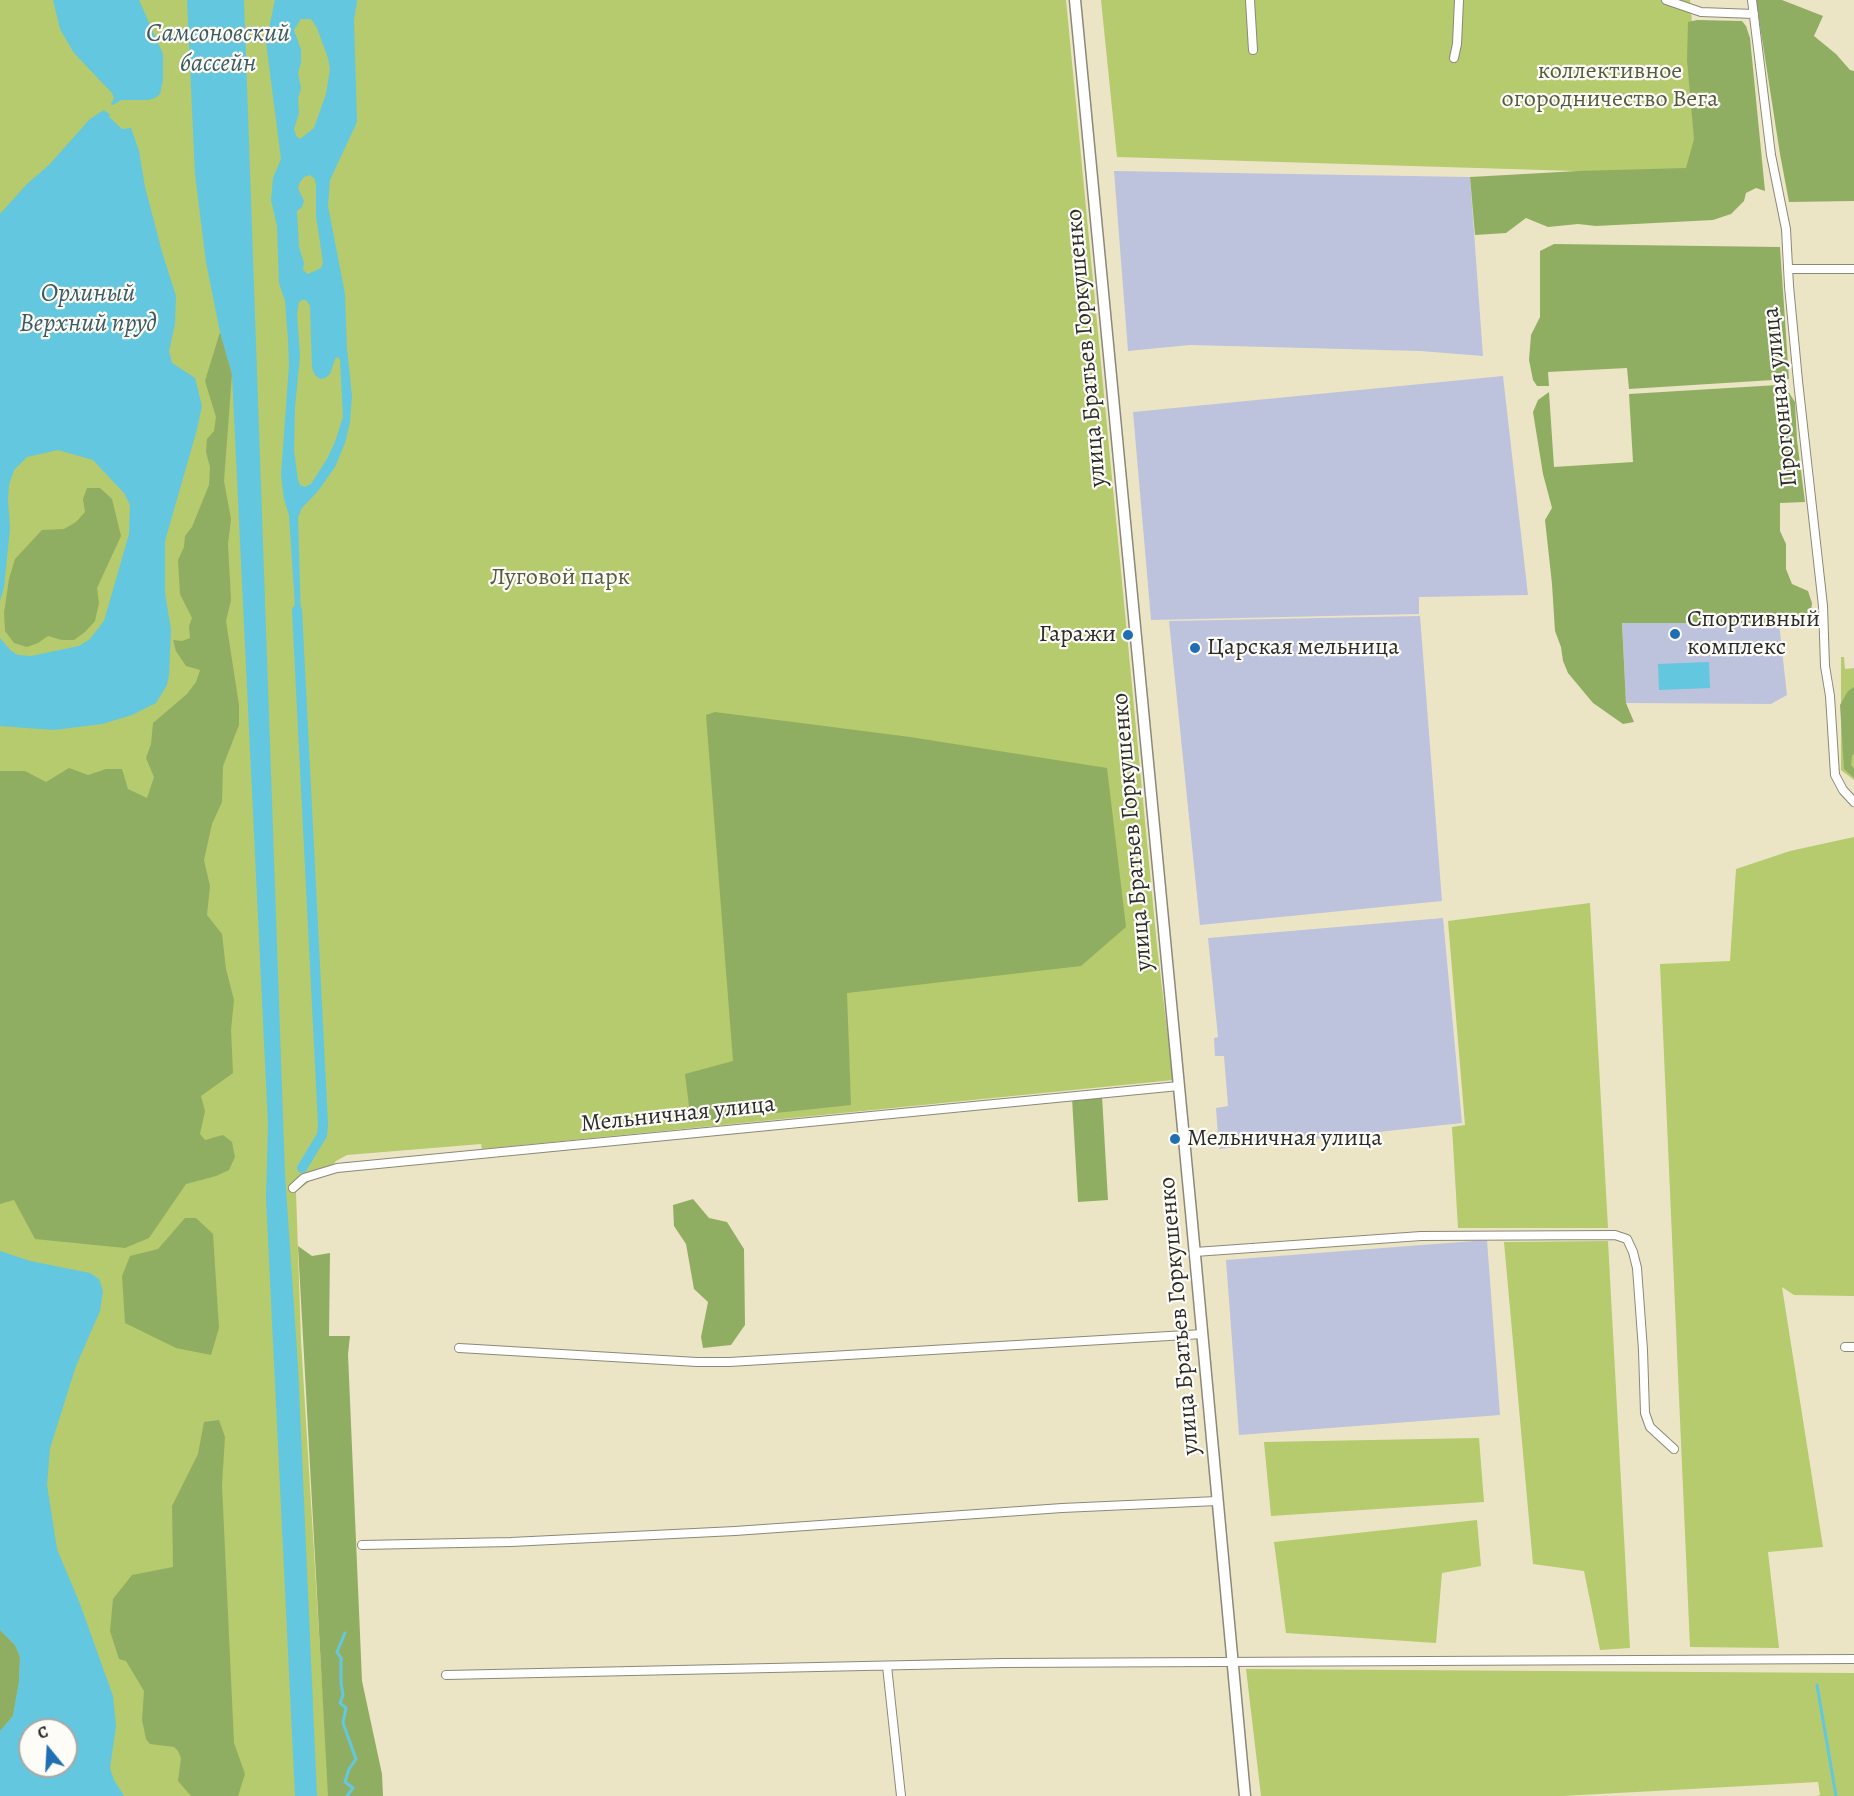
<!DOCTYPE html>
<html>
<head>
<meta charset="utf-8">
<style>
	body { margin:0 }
	#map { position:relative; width:1854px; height:1796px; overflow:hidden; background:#ebe5c6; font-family:Alegreya,serif }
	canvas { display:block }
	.north { position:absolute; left:18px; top:1718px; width:60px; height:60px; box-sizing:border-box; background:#fdfcf7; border:2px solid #a9a8a5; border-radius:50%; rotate:342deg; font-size:16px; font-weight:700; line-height:24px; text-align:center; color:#2b2b2b }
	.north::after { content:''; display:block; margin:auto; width:21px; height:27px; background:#1f6fb2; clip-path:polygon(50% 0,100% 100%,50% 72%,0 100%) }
</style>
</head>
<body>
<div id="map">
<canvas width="1854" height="1796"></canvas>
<div class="north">С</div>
</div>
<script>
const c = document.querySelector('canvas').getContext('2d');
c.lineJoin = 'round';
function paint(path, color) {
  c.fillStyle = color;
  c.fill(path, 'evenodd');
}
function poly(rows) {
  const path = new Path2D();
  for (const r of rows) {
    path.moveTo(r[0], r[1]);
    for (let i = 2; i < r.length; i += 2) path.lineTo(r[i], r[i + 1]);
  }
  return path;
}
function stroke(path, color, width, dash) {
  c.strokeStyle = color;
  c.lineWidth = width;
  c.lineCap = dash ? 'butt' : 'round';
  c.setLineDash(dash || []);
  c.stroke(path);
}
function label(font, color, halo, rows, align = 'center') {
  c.font = font + ' Alegreya,serif';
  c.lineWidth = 4.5;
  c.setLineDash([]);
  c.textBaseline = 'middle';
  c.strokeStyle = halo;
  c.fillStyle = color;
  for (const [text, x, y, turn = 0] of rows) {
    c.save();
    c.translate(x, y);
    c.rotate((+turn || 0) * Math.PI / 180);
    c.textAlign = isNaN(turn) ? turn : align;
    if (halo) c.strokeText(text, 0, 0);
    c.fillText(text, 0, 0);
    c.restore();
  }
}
paint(poly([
	[1114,171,1470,177,1483,356,1420,351,1190,345,1128,351],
	[1503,376,1528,595,1419,597,1419,614,1151,620,1133,412],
	[1420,616,1442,901,1200,925,1169,621],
	[1622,622,1779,623,1787,695,1771,704,1626,703],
	[1443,918,1462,1123,1219,1149,1216,1108,1228,1106,1224,1056,1215,1056,1214,1038,1218,1037,1208,938],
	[1487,1240,1500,1415,1239,1435,1226,1260]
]), '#bec3dd');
paint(poly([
	[0,0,1066,0,1157,946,1173,1080,482,1149,481,1144,347,1155,336,1161,325,1174,310,1181,296,1192,301,1340,329,1796,0,1796],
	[30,1730,66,1730,66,1766,30,1766],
	[1101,0,1690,0,1706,175,1117,157],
	[1841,657,1844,657,1845,669,1854,668,1854,780,1841,770],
	[1854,837,1854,1296,1794,1295,1782,1287,1823,1547,1768,1552,1779,1648,1690,1647,1660,964,1730,961,1736,869,1790,851],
	[1590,903,1608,1228,1458,1228,1452,1127,1465,1125,1448,921],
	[1608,1241,1630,1648,1600,1650,1584,1571,1533,1564,1504,1242],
	[1479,1438,1484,1502,1271,1516,1264,1442],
	[1477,1520,1481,1566,1442,1573,1436,1643,1286,1633,1274,1542],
	[1246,1669,1854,1673,1854,1796,1816,1796,1820,1795,1818,1782,1563,1796,1261,1796]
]), '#b6ca6e');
paint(poly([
	[1756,0,1782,0,1823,16,1814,36,1836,54,1850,70,1854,71,1854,201,1789,202,1780,154],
	[1697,20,1742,21,1746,26,1750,38,1765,191,1756,188,1746,193,1744,201,1731,214,1713,220,1596,226,1578,224,1548,227,1526,218,1506,233,1475,235,1470,177,1578,171,1686,168,1694,139,1687,60,1688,22],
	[1554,244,1780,247,1789,379,1629,389,1627,368,1548,372,1549,386,1537,386,1533,380,1529,360,1531,335,1540,317,1540,251],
	[220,332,232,374,224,481,231,519,228,544,231,600,226,621,239,705,239,725,223,766,222,802,212,824,204,860,210,886,207,915,222,934,226,969,234,1000,231,1030,233,1073,201,1096,205,1111,200,1134,205,1140,223,1135,232,1142,235,1157,229,1170,216,1176,186,1184,149,1238,125,1248,35,1239,14,1200,0,1204,0,771,25,771,46,782,69,768,88,775,106,769,122,769,128,789,147,798,154,777,146,758,151,744,153,723,187,694,196,682,200,670,186,666,176,651,173,640,182,641,190,638,189,626,192,618,180,594,178,560,184,547,185,536,192,527,209,485,210,467,206,452,207,439,214,431,216,417,205,381],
	[1778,385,1786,388,1795,402,1797,440,1805,502,1780,503,1780,531,1786,544,1786,569,1792,584,1808,591,1812,603,1811,612,1779,623,1622,623,1626,703,1634,722,1623,724,1593,703,1568,673,1563,661,1561,647,1555,631,1552,584,1545,520,1552,508,1543,474,1533,412,1538,400,1549,392,1554,467,1633,462,1629,394],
	[87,488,100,488,112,499,121,536,97,588,99,603,95,621,85,632,74,640,62,640,48,636,38,643,27,647,14,643,5,631,4,613,9,579,15,559,42,530,64,529,76,522,85,512,83,499],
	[1854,687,1854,754,1852,756,1851,765,1854,769,1854,778,1844,769,1840,705,1848,691],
	[715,712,910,737,1107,768,1126,927,1081,966,847,993,851,1105,691,1122,685,1074,733,1061,706,715],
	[1102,1096,1108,1200,1078,1202,1072,1098],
	[693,1199,709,1218,727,1222,744,1249,745,1325,731,1345,703,1348,701,1337,708,1302,694,1289,686,1244,674,1226,673,1205],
	[185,1218,196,1218,213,1234,219,1328,211,1355,176,1348,125,1323,122,1276,130,1256,158,1249],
	[298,1246,312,1256,330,1253,329,1336,350,1336,348,1354,362,1681,382,1774,383,1796,328,1796],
	[219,1420,225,1437,222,1485,234,1743,245,1774,238,1796,191,1796,178,1781,181,1758,178,1751,174,1747,150,1744,146,1739,142,1720,144,1691,126,1661,119,1659,110,1631,113,1599,132,1575,173,1567,172,1506,198,1454,204,1422],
	[0,1630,15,1645,20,1657,19,1682,13,1716,0,1731]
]), '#90ae61');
paint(poly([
	[53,0,139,0,163,54,163,80,160,94,155,98,148,100,121,100,113,105,111,104,114,98,112,93,74,53,60,29],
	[187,0,244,0,285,1174,298,1366,317,1796,295,1796,266,1198,268,1125,264,1042,232,374,220,332,206,262,195,174],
	[275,0,357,0,357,2,354,20,357,122,330,180,328,206,345,294,347,349,352,396,350,422,345,443,335,467,318,491,302,508,298,517,301,621,296,622,289,515,284,499,281,475,289,365,288,340,285,301,279,283,277,226,271,200,273,178,281,159,266,42],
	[301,19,311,19,317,28,328,58,330,69,326,94,314,128,300,139,296,136,294,129,299,113,298,99,301,88,298,73,301,62,301,50,294,30],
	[310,175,314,178,316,184,316,216,323,262,321,268,308,274,303,270,304,263,299,247,297,211,302,207,304,201,298,188,300,182,304,177],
	[302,300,306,300,310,306,312,368,315,375,320,379,325,378,330,374,335,359,337,357,340,359,343,417,335,442,327,459,311,484,305,487,300,485,298,480,294,451,295,407,300,356,297,313,299,302],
	[104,110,110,115,109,117,122,129,131,128,139,151,145,187,162,252,176,296,175,324,169,351,172,363,195,378,202,406,196,433,165,541,165,593,171,630,169,675,167,685,156,703,132,715,102,724,54,730,0,726,0,638,10,650,18,655,31,656,79,646,90,639,104,621,129,534,130,505,124,493,93,460,58,450,27,457,14,470,9,485,8,500,10,528,4,587,0,601,0,214,27,184,49,165,90,119],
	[1709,662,1710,688,1659,690,1658,664],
	[0,1251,30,1261,90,1273,99,1279,103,1291,100,1311,76,1366,50,1448,47,1485,57,1549,80,1604,113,1696,116,1726,110,1768,114,1780,124,1796,0,1796,0,1731,13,1716,19,1682,20,1657,15,1645,0,1630],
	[30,1730,66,1730,66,1766,30,1766]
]), '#62c7df');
stroke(poly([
	[345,1633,337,1652,341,1658,341,1683,343,1695,340,1703,346,1708,343,1723,356,1759,349,1769,345,1782,353,1788,347,1796],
	[1817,1685,1836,1796]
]), '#62c7df', 3);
stroke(poly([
	[297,610,323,1124,322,1135,302,1168]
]), '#62c7df', 10);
const minor = poly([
	[1250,0,1253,50],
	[1666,0,1701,12,1754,14],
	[1752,0,1771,155,1786,229,1789,286,1798,381,1823,606,1825,666,1830,696,1835,775,1843,790,1854,802],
	[1454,58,1457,44,1459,0],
	[1790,269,1854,269],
	[293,1188,304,1178,337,1168,1179,1086],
	[1195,1252,1421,1236,1615,1235,1627,1239,1633,1252,1637,1268,1643,1350,1645,1413,1650,1427,1674,1449],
	[1845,1347,1854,1347],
	[459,1348,697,1362,729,1362,1203,1334],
	[362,1545,511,1542,735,1531,1062,1508,1217,1501],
	[887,1666,901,1796],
	[446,1675,1003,1663,1854,1659]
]);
const tertiary = poly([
	[1075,0,1191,1212,1245,1796]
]);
stroke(minor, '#8b8878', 10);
stroke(tertiary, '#8b8878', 13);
stroke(minor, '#fff', 8);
stroke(tertiary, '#fff', 10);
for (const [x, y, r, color] of [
	[1675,634,6,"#1f6fb2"],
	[1128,635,6,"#1f6fb2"],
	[1195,648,6,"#1f6fb2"],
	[1175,1139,6,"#1f6fb2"]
]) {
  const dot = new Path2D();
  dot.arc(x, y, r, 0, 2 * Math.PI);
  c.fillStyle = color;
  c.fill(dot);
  stroke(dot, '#fdfcf7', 2);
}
label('24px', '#555b3f', '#fdfcf7', [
	["коллективное",1610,72],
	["огородничество Вега",1610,100],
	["Луговой парк",560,578]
]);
label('24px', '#2b2b2b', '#fdfcf7', [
	["улица Братьев Горкушенко",1087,348,-95],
	["Прогонная улица",1781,397,-96],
	["улица Братьев Горкушенко",1133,832,-95],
	["Мельничная улица",678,1115,-6],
	["улица Братьев Горкушенко",1180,1316,-95]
]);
label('24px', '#2b2b2b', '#fdfcf7', [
	["Спортивный",1687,620],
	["комплекс",1687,648],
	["Гаражи",1116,635,"right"],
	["Царская мельница",1207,648],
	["Мельничная улица",1187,1139]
], 'left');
label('italic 26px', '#3c5a61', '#fdfcf7', [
	["Самсоновский",218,35],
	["бассейн",218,65],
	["Орлиный",88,295],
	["Верхний пруд",88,325]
]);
</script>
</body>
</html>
